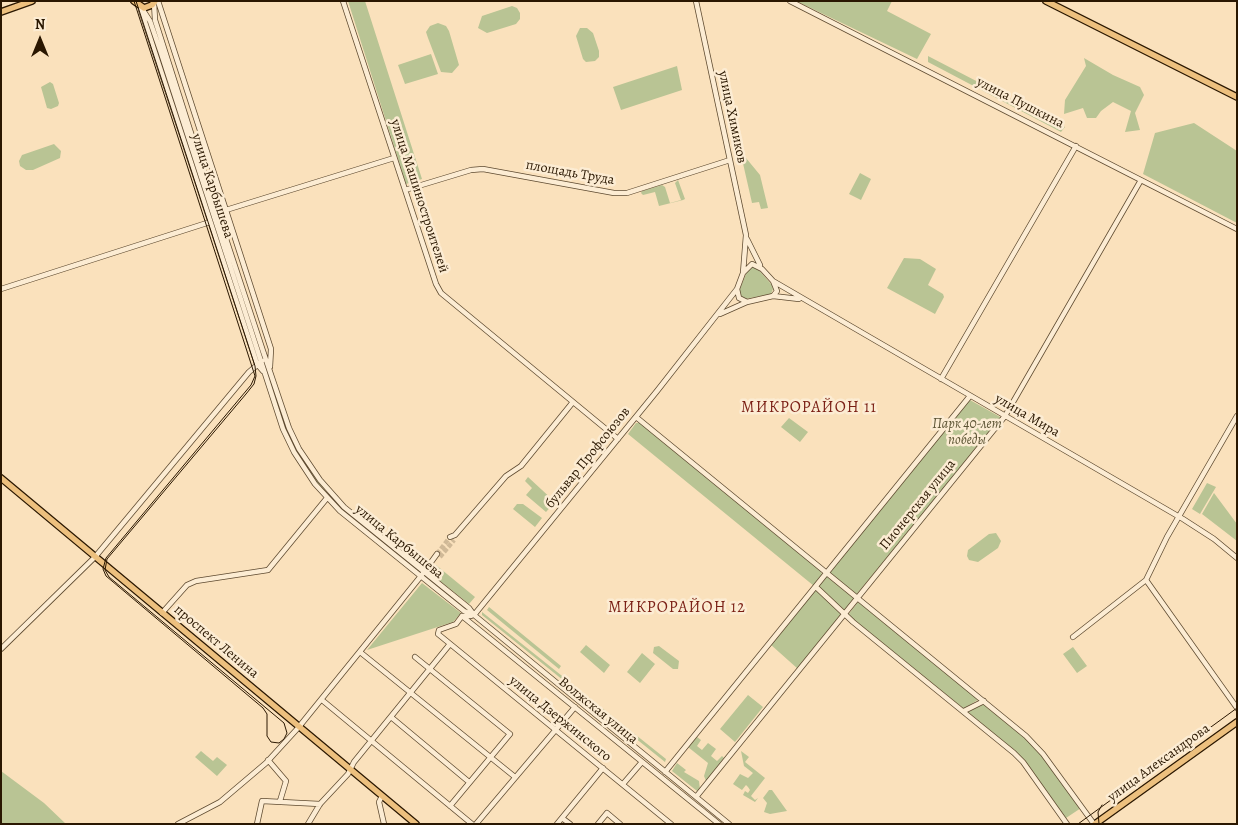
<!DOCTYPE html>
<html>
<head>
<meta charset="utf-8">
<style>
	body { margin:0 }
	#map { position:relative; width:1238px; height:825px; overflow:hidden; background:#fae1bc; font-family:Alegreya,serif }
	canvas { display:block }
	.frame { position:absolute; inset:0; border:2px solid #2a1701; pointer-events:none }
	.north { position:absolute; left:15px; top:15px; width:50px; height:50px; -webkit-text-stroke:4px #fcecd3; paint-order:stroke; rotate:0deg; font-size:14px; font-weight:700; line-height:20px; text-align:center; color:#2a1701 }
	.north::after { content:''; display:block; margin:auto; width:18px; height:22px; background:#2a1701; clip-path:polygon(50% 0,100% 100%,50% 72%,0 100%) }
</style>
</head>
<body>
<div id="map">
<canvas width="1238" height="825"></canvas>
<div class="frame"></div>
<div class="north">N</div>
</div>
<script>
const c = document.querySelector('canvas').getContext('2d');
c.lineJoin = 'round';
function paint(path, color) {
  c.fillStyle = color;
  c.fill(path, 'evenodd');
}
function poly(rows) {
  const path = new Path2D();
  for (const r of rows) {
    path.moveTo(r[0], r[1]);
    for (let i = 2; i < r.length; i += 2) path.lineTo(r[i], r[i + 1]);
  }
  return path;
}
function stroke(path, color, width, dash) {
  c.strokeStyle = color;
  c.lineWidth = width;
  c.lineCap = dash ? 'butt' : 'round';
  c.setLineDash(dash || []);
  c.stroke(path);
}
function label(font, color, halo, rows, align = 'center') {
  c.font = font + ' Alegreya,serif';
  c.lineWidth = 5;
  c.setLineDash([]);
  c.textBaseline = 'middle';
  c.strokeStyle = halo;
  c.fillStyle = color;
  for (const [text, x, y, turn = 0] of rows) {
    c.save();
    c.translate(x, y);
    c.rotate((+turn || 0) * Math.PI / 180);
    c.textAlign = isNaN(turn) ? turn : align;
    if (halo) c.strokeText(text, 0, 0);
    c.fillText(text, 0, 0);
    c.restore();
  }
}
paint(poly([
	[348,1,365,1,422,179,406,184],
	[796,1,892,1,887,11,931,34,917,59],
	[512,6,517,8,520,13,520,19,516,24,487,33,478,28,482,16],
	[438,23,446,26,449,31,459,65,452,73,441,72,428,38,426,32,430,26],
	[580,28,587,28,593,33,599,51,599,57,595,61,586,62,583,59,576,36],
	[431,54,438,74,405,84,398,65],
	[928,56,1065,127,1061,132,928,62],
	[1084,58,1113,75,1140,87,1144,95,1135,113,1140,130,1125,132,1131,111,1113,102,1101,111,1096,118,1087,118,1083,108,1064,114,1065,100,1086,66],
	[677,66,682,90,621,110,613,87],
	[50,82,53,84,59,103,58,106,51,109,47,108,41,87],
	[1194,123,1237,151,1237,223,1143,174,1155,133],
	[54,144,61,151,60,158,33,170,26,170,20,166,19,161,22,155],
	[746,158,760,175,768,208,761,209,759,202,752,203,742,159],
	[860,173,871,179,861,200,849,194],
	[678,180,685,199,683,200,659,206,655,192,643,195,641,193,642,191,662,185,665,187,670,203,681,200,675,183],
	[904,258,920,259,936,269,928,285,943,294,944,297,935,314,887,288],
	[752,266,757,268,772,285,773,289,771,294,745,299,741,297,739,291,748,269],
	[269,374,286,428,307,467,329,496,342,509,418,571,341,510,328,497,305,468,285,429,267,375],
	[970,400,1002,418,856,595,829,573],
	[789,418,808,432,800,442,781,427],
	[636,423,642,423,821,571,822,575,814,586,628,434],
	[528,477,555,502,546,512,526,495,532,488,525,481],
	[1207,483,1216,487,1200,514,1192,509],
	[1214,493,1237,524,1237,541,1202,514],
	[517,504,523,504,542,518,535,527,513,509],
	[996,533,1001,541,998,548,978,562,969,560,967,556,968,550,989,534],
	[436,565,475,597,469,604,431,574,431,567],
	[828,575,853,597,854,600,798,669,770,644],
	[422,583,461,613,453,622,367,650],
	[858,602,979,699,964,709,848,615],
	[489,607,561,666,559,669,487,610],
	[482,612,666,759,665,762,482,615],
	[586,645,610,665,604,673,580,652],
	[659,646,679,661,678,669,673,669,653,653,654,647],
	[1073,647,1087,666,1077,673,1063,654],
	[642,653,655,664,640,683,627,672],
	[748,695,763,707,735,742,720,729],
	[984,703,1017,730,1042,755,1081,808,1066,818,1024,761,968,712],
	[697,737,701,740,697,746,702,750,708,743,716,749,711,756,717,761,722,756,724,758,706,781,704,776,708,763,688,747],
	[201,751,213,761,217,757,227,765,217,776,195,757],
	[741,751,749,757,745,762,765,778,751,796,755,800,758,798,755,802,743,795,745,791,748,793,750,790,748,787,746,785,742,790,733,784,740,774,748,778,753,773,744,766],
	[677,763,686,770,684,772,699,781,700,790,697,791,672,771],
	[1,771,44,803,66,824,1,824],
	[769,790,772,790,787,811,770,814,764,812,767,803,763,798]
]), '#b9c494');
stroke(poly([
	[437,554,450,537],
	[440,557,454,540]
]), '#d0b997', 4.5, [4.5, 2]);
const minor = poly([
	[158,1,271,349,270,367],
	[343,1,436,284,441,293,618,439],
	[696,1,746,235,743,273],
	[790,1,1237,229],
	[154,3,155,20,190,130,263,351,289,428,299,449,320,480,344,507,469,608,474,615],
	[141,7,150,21,161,53,283,429,294,452,315,484,340,511,464,611,474,615,729,824],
	[141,10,257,364,263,371],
	[405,190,471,170,483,169,614,193,627,193,730,160],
	[226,210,394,158],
	[747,239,760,265],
	[773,281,1183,519,1214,539,1237,558],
	[1,289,210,222],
	[747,302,739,298,737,289,743,273,752,264,762,269,773,281,777,291,773,296],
	[720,314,747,302,773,296,799,299],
	[941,379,1076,146],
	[636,417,1026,736,1043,754,1094,824],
	[450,537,455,535,506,476,521,466,573,402],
	[1146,580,1237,708],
	[816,587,853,622,1014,753,1023,762,1067,824],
	[162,613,187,585,196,581,268,570,327,498],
	[474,615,657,391,737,289],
	[462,616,719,824],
	[471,616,462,616,456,624,439,630,438,634,671,824],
	[1073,637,1146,580,1167,537,1237,416],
	[1,649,95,557,249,372,262,361],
	[360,652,515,777],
	[415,657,510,734,450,806],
	[322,700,472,824],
	[964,711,984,701],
	[391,717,469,782],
	[268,760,286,781,280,801],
	[665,772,970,396],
	[623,784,642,762],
	[382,796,379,802,384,824],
	[696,797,1005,416,1141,180],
	[562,818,570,824],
	[178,824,220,802,266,763,298,728,421,576,437,554],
	[257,824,262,801,320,804],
	[308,824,320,804,348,774,354,762,450,644],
	[476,824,575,707],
	[557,824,603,768],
	[598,824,607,813,620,824]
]);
const major = poly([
	[134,1,144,8,152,5,155,1],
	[1046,1,1237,97],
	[1,12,32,1],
	[1,478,416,824],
	[1095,824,1237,722]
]);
stroke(minor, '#5e4a30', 6);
stroke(major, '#2a1701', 8);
stroke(minor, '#fcecd3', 4.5);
stroke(major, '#edc07e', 5.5);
stroke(poly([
	[134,1,255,376,251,385,106,558,103,569,106,576,263,708,267,714,267,736,271,742,279,743,284,739,287,733,284,723,109,577,105,570,107,559,246,394,254,384,256,376,255,366,136,1],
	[1078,824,1237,708],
	[1099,824,1098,812,1102,805]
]), '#2a1701', 1);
label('14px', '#2a1701', '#fcecd3', [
	["улица Пушкина",1020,103,27],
	["улица Химиков",732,117,78],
	["площадь Труда",570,173,10],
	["улица Карбышева",212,186,72],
	["улица Машиностроителей",419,196,72],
	["улица Мира",1027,416,30],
	["бульвар Профсоюзов",588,458,-51],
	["Пионерская улица",918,505,-51],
	["улица Карбышева",399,542,39],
	["проспект Ленина",216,642,40],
	["Волжская улица",598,711,39],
	["улица Дзержинского",560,719,39],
	["улица Александрова",1159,763,-36]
]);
label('italic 14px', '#5c5434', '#fcecd3', [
	["Парк 40-лет",967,425],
	["победы",967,441]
]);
c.letterSpacing = '1px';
label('16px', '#7a1f14', '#fcecd3', [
	["МИКРОРАЙОН 11",809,408],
	["МИКРОРАЙОН 12",677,608]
]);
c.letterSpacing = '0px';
</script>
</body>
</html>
